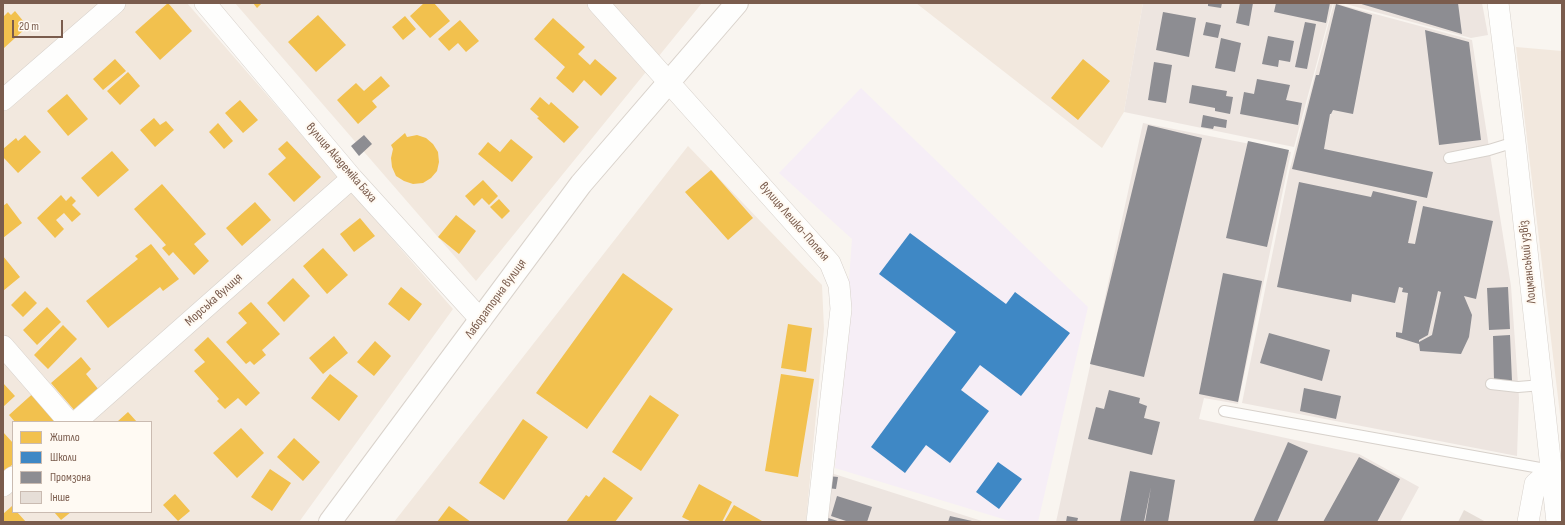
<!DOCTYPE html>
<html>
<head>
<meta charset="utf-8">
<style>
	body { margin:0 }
	#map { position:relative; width:1565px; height:525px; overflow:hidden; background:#f9f5f0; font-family:"Sofia Sans Condensed",sans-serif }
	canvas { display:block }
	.frame { position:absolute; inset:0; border:4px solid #7a5c4d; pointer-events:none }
	.legend { position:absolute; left:12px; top:421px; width:140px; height:92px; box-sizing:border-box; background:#fffaf3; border:1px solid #cabbb1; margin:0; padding:5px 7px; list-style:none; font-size:12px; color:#7a5c4d }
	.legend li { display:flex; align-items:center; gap:8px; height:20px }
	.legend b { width:20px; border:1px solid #cabbb1 }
	.scale { position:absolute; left:12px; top:20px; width:51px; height:18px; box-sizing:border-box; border:2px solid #7a5c4d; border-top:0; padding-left:5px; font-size:12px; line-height:14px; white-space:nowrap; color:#7a5c4d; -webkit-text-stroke:3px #fffaf3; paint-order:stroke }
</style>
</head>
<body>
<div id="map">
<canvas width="1565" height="525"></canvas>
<div class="frame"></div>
<ul class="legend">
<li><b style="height:11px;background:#f2c14e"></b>Житло</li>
<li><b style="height:11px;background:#3f88c5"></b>Школи</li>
<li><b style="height:11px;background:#8d8d92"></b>Промзона</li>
<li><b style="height:11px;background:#e6ded7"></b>Інше</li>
</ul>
<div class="scale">20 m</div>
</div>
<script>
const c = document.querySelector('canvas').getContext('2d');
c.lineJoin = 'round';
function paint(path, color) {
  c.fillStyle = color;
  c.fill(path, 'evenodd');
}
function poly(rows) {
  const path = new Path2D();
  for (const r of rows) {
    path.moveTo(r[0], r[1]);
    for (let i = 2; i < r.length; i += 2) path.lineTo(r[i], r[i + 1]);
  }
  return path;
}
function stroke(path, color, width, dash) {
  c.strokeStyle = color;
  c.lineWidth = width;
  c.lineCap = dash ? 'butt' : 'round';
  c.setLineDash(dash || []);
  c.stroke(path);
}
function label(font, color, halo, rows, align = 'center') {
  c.font = font + ' "Sofia Sans Condensed",sans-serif';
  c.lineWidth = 4;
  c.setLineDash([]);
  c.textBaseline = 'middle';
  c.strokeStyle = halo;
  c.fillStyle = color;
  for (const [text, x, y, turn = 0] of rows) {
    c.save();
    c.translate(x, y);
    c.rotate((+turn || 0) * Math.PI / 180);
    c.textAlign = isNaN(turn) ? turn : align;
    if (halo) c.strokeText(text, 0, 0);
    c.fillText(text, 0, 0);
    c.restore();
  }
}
paint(poly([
	[3,3,187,3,453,309,299,522,3,522],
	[13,422,151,422,151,512,13,512],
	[235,3,702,3,476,281],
	[916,3,1143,3,1124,112,1102,148],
	[1516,47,1562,51,1562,431],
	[688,146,822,285,824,329,806,522,394,522]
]), '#f2e8de');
paint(poly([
	[1143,3,1333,3,1294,147,1124,112],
	[1334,3,1472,40,1511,286,1519,398,1517,456,1242,403,1289,172],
	[1342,3,1482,3,1488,35,1471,38],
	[1143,123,1291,152,1238,404,1204,398,1199,419,1359,454,1419,487,1400,522,1056,522],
	[828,472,985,522,820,522]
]), '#ede5e0');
paint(poly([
	[861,88,1088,307,1038,522,1013,522,835,468,852,239,779,173]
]), '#f6eef6');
paint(poly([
	[168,3,192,31,160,60,135,32],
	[253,3,262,3,257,8],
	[424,3,434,3,450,21,430,38,410,16],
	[15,11,24,22,21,25,25,29,4,48,3,17,8,12,11,15],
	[318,15,346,45,316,72,288,42],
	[405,16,416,29,403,40,392,27],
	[553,18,585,47,578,54,590,65,595,59,617,78,601,96,584,80,573,93,556,78,565,67,534,39],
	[460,20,479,41,466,52,458,43,449,51,438,39],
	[115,59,126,71,103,90,93,79],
	[1083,59,1110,81,1078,120,1051,98],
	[128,72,140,86,120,105,107,91],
	[381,76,390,86,372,101,377,107,358,124,337,100,356,83,364,91],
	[67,94,88,119,68,136,47,111],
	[540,97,549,105,551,102,579,127,564,143,537,118,539,117,530,109],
	[240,100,258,120,243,133,225,113],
	[154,118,160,125,166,121,174,130,155,147,140,130],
	[218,123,233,141,224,149,209,132],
	[405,133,407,137,417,135,426,138,433,144,438,152,439,162,437,171,431,178,423,183,413,184,404,181,396,176,392,167,391,158,393,149,391,145],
	[25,135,41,152,18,173,3,157,3,149,16,138,18,141],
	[511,139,533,157,512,182,478,154,488,142,500,152],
	[287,141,321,177,294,202,268,174,286,158,278,149],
	[112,151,129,170,98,197,81,178],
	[711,170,753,218,728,240,685,192],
	[483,180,498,196,489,205,482,198,474,206,465,196],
	[162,184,206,234,194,244,209,261,194,275,173,252,169,256,162,248,166,245,134,209],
	[61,195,66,201,71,196,76,201,72,205,81,214,72,222,64,213,56,220,64,229,55,238,37,218],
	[499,199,510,211,502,219,490,207],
	[255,202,271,220,242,246,226,228],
	[7,203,22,223,3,238,3,206],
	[456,215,476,231,459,254,438,237],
	[360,218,375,236,354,252,340,234],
	[151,244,179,279,163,291,160,287,108,328,86,301,138,259,135,256],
	[323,248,348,275,327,294,303,266],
	[3,256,20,277,3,291],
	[623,273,673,309,587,429,536,393],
	[293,278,310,296,284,322,267,303],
	[401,287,422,304,409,321,388,304],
	[25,291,37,303,23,317,11,305],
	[251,302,280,334,262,350,266,355,254,365,250,361,246,364,226,342,247,323,238,313],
	[47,307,61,322,37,345,23,330],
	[788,324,812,328,806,372,781,368],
	[63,325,77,339,48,369,34,355],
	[334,336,348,353,323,374,309,358],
	[208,337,260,393,246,406,238,398,225,409,217,401,219,399,194,371,205,362,194,350],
	[375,341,391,356,374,376,357,362],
	[81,357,91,369,86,374,99,390,75,411,51,383],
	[330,374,358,396,339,421,311,398],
	[781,374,814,379,798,477,765,471],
	[3,383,15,396,3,407],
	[38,389,58,422,15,422,9,415],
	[650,395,679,415,641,471,612,452],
	[128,412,137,422,119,422,118,421],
	[523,419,548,437,504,500,479,483],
	[241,428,264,453,237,478,213,453],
	[3,432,13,443,13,464,3,473],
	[294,438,320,462,303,481,277,457],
	[270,469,291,483,272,511,251,497],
	[604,477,633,498,615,522,566,522,586,495,589,497],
	[699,484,732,502,722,522,692,522,682,517],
	[175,494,190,511,178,521,163,505],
	[734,505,762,521,761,522,724,522],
	[12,506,13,512,17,512,26,522,3,522,3,514],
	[449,506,471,522,437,522],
	[54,512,71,512,61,520]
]), '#f2c14e');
paint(poly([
	[910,233,1006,304,1015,292,1070,333,1021,396,980,365,961,390,989,411,950,463,926,445,905,473,871,447,956,332,879,274],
	[998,462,1022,479,999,509,976,492]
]), '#3f88c5');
paint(poly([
	[1208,3,1222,3,1221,8,1208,6],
	[1240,3,1253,3,1249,26,1236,23],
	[1276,3,1330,3,1326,23,1274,12],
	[1358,3,1458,3,1462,34],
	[1336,4,1372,15,1353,114,1333,110,1331,114,1330,114,1324,149,1433,172,1427,198,1292,169,1316,75,1319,75],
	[1163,12,1196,18,1189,57,1156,50],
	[1206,22,1221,25,1218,38,1203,35],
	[1305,22,1316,24,1307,69,1295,67],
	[1425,30,1469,42,1481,140,1439,145],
	[1268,36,1294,41,1290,62,1279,60,1278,67,1262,64],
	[1221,38,1241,43,1235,72,1215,68],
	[1154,62,1172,65,1166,103,1148,100],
	[1257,79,1290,85,1286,100,1302,103,1298,125,1240,114,1244,92,1254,94],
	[1192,85,1227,91,1226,96,1233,97,1230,114,1215,111,1215,108,1189,103],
	[1203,115,1227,120,1226,128,1214,126,1213,129,1201,127],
	[1148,125,1202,138,1144,377,1090,364],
	[364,135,372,144,359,156,351,146],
	[1248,141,1289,150,1267,247,1226,238],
	[1299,182,1371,197,1373,191,1417,201,1408,243,1415,244,1423,206,1493,221,1476,299,1464,296,1472,315,1469,337,1461,354,1420,351,1419,344,1396,337,1396,332,1402,333,1408,293,1402,292,1403,288,1399,287,1395,303,1352,294,1351,302,1277,287],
	[1438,291,1441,292,1432,335,1419,342,1419,340,1428,335],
	[1223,273,1262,281,1238,402,1199,394],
	[1508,287,1510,329,1489,330,1487,288],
	[1269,333,1330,350,1322,381,1260,363],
	[1510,335,1512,381,1494,381,1493,336],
	[1304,388,1341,396,1336,419,1300,411],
	[1109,390,1140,398,1139,403,1147,406,1144,418,1160,422,1152,455,1088,439,1096,407,1104,409],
	[1288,442,1308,451,1277,522,1253,522],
	[1359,457,1400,479,1377,522,1323,522],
	[1130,471,1175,480,1168,522,1145,522,1151,487,1144,522,1120,522],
	[828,476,838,477,836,489,827,488],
	[837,496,872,507,867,522,849,522,831,516],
	[950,516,972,521,972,522,948,522],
	[1067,516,1078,518,1077,522,1066,522],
	[825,517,841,522,823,522]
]), '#8d8d92');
paint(poly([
	[1464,510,1486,522,1458,522]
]), '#e6ded7');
const service = poly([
	[1449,158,1489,150,1515,142],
	[1491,384,1518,387,1542,385],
	[1224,411,1551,470]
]);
const minor = poly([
	[205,3,352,178,481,320],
	[598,3,830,263,839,285,841,309,817,522],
	[1498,3,1515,142,1557,522],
	[3,100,115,3],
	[3,346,69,422],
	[76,422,352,178],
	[3,486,13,477],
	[1528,522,1535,484,1551,470]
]);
const secondary = poly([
	[330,522,581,184,737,3]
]);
stroke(service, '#d7d1cb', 12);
stroke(minor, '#d7d1cb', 22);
stroke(secondary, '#d9d2cb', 24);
stroke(service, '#fefefd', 10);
stroke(minor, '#fefefd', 21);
stroke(secondary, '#fefefd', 22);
label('13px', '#7a5c4d', '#fffaf3', [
	["вулиця Академіка Баха",341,163,49],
	["вулиця Лешко-Попеля",794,222,49],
	["Лоцманський узвіз",1528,262,-96],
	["Лабораторна вулиця",496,299,-54],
	["Морська вулиця",214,300,-42]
]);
</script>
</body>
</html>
